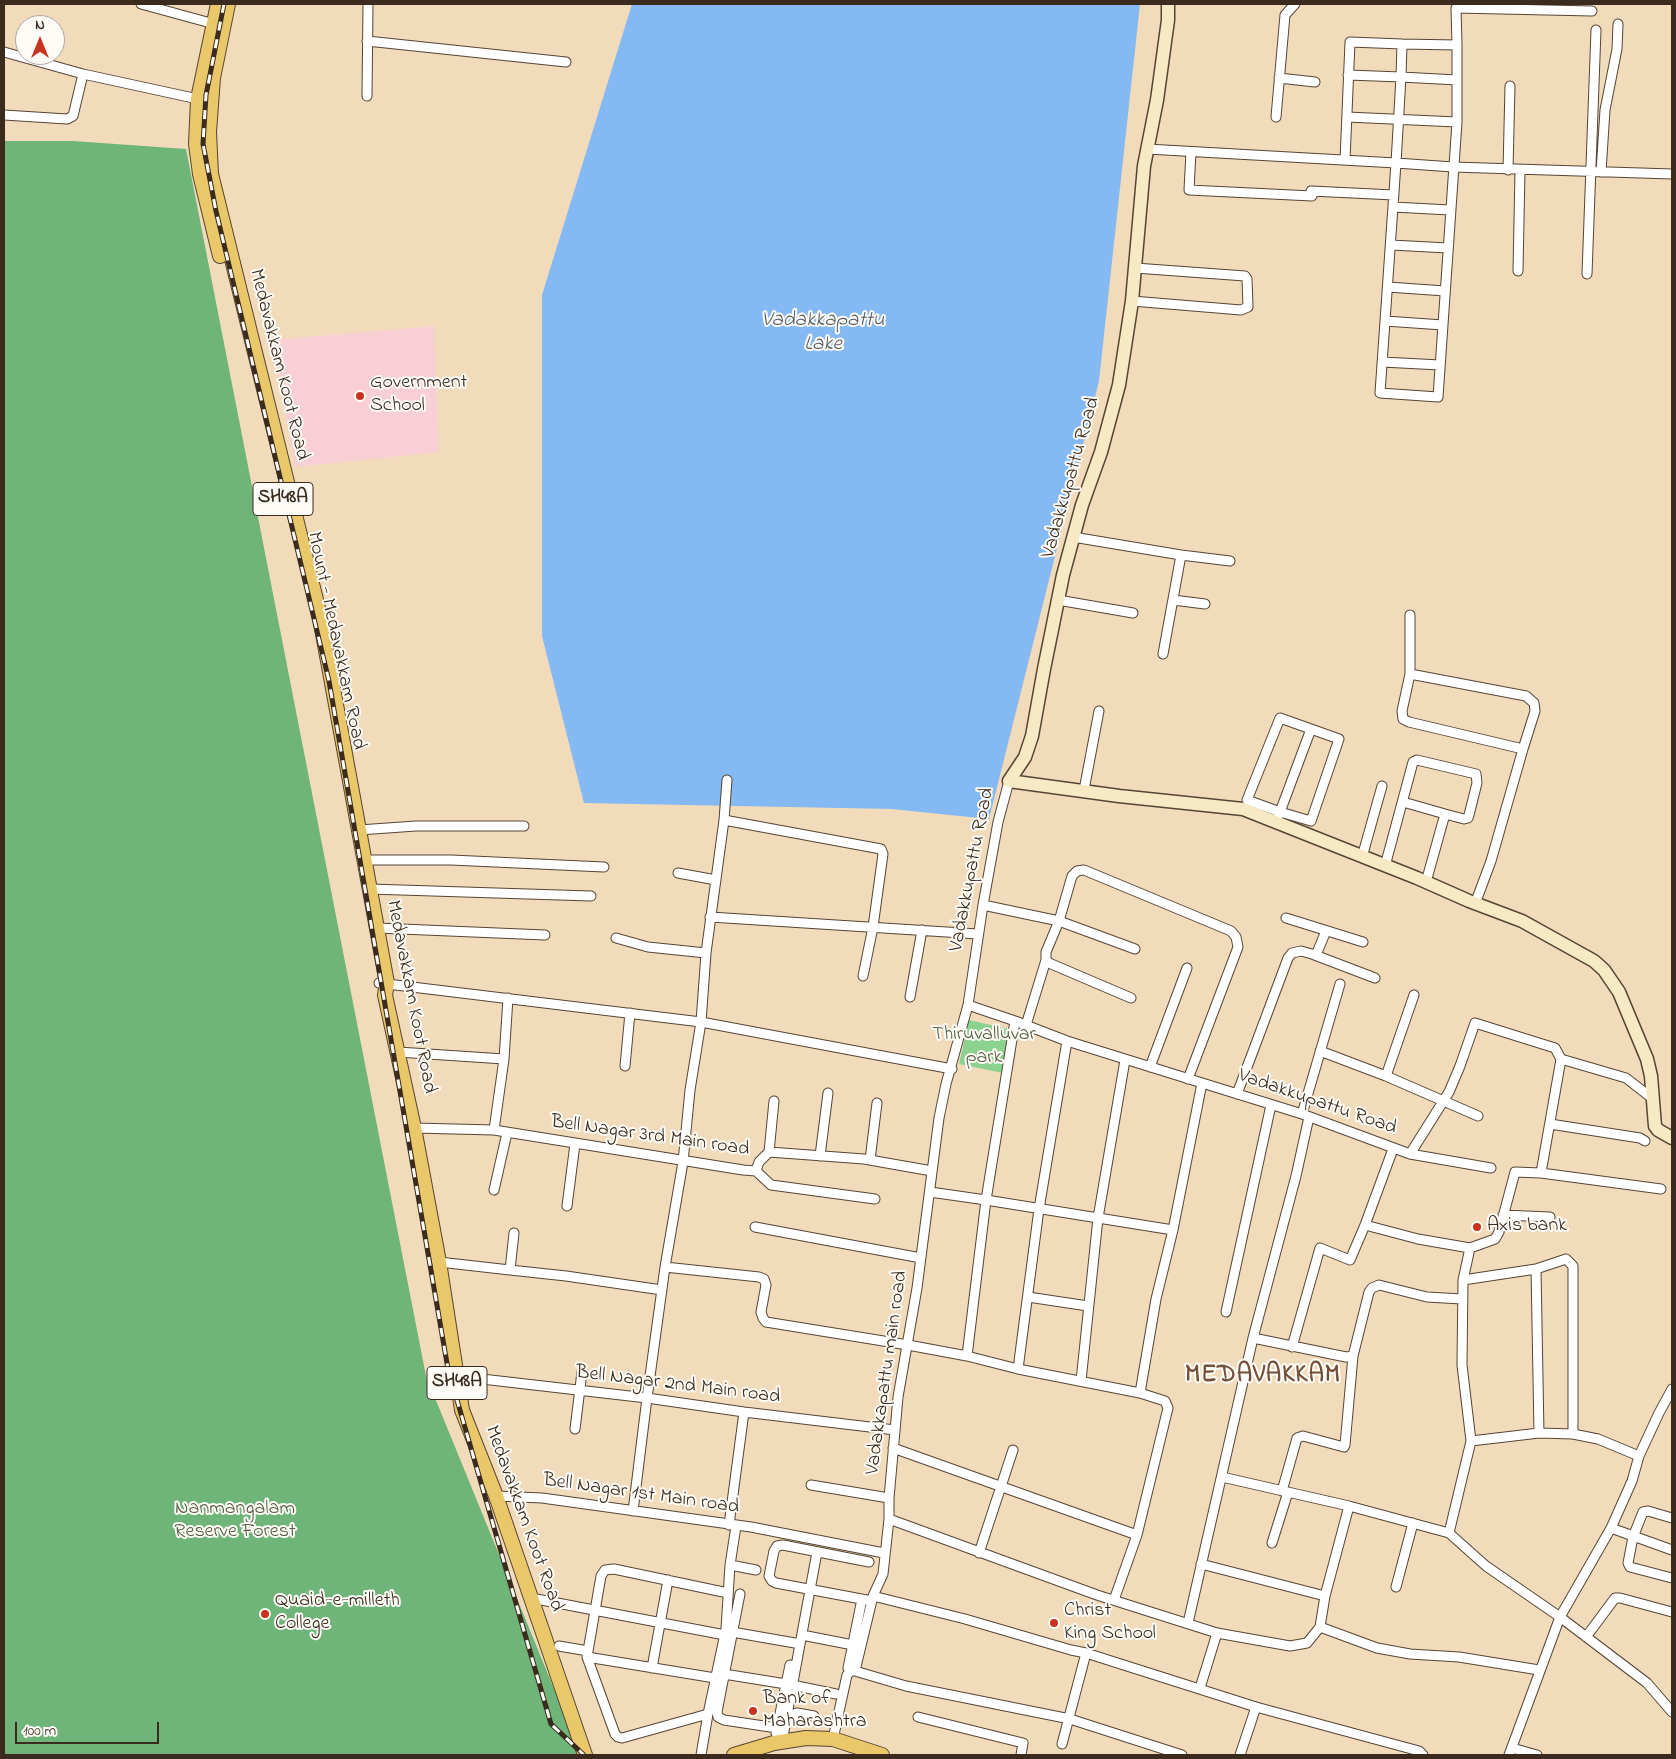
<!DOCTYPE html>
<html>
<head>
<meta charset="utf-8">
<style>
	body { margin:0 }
	#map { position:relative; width:1676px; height:1759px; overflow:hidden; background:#f1dbba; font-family:"Indie Flower",sans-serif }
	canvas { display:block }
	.frame { position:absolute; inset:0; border:5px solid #3b2a1e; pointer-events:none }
	.north { position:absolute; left:15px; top:15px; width:50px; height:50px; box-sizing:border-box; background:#fdfcf7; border:1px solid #afa8a0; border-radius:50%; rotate:0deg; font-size:14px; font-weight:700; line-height:20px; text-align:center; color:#3b2a1e }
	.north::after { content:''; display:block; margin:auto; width:18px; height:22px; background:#c8321e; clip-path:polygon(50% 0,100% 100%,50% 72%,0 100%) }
	.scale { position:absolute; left:15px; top:1722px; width:144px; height:22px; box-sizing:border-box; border:2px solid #3b2a1e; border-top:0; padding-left:6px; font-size:15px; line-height:18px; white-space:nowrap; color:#3b2a1e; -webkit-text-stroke:4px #fdfcf7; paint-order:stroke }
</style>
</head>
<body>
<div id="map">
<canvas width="1676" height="1759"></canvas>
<div class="frame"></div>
<div class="north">N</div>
<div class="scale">100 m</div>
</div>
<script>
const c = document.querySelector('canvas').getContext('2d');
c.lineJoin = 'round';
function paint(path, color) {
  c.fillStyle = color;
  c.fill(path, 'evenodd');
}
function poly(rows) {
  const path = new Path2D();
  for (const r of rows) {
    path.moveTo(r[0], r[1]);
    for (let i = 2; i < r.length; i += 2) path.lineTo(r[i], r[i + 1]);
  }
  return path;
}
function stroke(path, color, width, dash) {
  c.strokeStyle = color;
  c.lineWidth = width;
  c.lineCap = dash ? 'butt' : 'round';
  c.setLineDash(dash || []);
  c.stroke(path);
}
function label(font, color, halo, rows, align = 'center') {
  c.font = font + ' "Indie Flower",sans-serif';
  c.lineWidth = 4;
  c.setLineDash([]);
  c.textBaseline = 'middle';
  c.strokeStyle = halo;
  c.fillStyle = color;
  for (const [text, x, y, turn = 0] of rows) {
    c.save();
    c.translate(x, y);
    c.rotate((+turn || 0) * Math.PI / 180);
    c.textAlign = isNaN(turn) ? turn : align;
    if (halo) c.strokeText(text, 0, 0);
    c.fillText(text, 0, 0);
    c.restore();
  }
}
paint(poly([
	[434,326,439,452,295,467,273,340]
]), '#f7cfd4');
paint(poly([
	[969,1020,1008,1029,1003,1073,959,1064]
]), '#8ad28d');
paint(poly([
	[4,141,73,141,186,149,426,1376,581,1755,4,1755]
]), '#6fb478');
paint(poly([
	[632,4,1140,4,1099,381,989,819,892,809,584,803,542,636,542,295]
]), '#84b9f3');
const street = poly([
	[141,4,218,25],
	[367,41,566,62],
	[1457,45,1456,8,1592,11],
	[4,52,83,74,198,99],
	[1348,75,1401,77,1457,80,1457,122,1438,397,1380,393,1396,163,1401,77,1402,44,1457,45,1457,80],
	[1279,78,1315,82],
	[367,96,368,4],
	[4,115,67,119,73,116,83,74],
	[1276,117,1285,15,1295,4],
	[1347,117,1457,122],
	[1147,149,1396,163,1453,167,1672,174],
	[1191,152,1189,190,1312,196,1311,191,1394,195],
	[1345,160,1350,42,1402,44],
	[1508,170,1510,86],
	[1601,172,1605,110,1617,49,1618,24],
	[1393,207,1450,210],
	[1391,245,1448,248],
	[1518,271,1520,170],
	[1587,274,1596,30],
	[1388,287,1445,291],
	[1132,301,1241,310,1248,307,1247,279,1245,276,1135,268],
	[1385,321,1443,325],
	[1382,362,1440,365],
	[1073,537,1181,555,1230,561],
	[1058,600,1133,613],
	[1173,600,1205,604],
	[1410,615,1410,674,1402,711,1403,719,1409,722,1523,749,1491,861,1475,904],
	[1163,654,1181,555],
	[1410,674,1526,696,1534,703,1535,711,1523,749],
	[1084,790,1099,711],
	[1403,802,1445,814],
	[724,820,881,849,883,854,873,927,863,976],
	[1275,823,1280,812,1311,729,1280,718,1247,800,1280,812,1311,821,1339,739,1311,729],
	[359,830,416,826,524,826],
	[1362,857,1382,786],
	[365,860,451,860,604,867],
	[1385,866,1413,762,1417,760,1476,774,1477,783,1469,815,1468,818,1464,819,1445,814,1426,882],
	[678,873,716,880],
	[369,889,591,896],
	[983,905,1059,921,1135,949],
	[710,917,978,934],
	[1286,918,1363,942],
	[377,928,545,935],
	[616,938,648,947,706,953],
	[1316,955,1326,931],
	[379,983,701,1022,706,953,724,820,727,780],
	[910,997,922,930],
	[1131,998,1049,963,1046,960,1046,952,1059,921,1072,876,1077,871,1084,870,1231,931,1236,937,1238,947,1188,1079],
	[968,1005,1015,1021,1067,1041,1302,1114,1410,1154,1491,1168],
	[1015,1021,986,1200,1173,1230],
	[1026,1025,1046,960],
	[1320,1051,1386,1076,1478,1116],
	[398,1052,504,1059,494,1130],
	[504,1059,508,998],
	[1561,1059,1626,1078,1653,1099],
	[625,1066,630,1013],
	[1150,1067,1187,968],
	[1386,1076,1414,995],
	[1237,1094,1288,958,1292,953,1301,951,1312,954,1375,978],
	[1302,1114,1340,984],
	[1550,1124,1640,1138,1645,1141],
	[414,1128,494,1130,743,1170,756,1171,759,1162,769,1152,864,1159,932,1171],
	[769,1152,774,1101],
	[1410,1154,1449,1092,1460,1066,1475,1023,1555,1048,1561,1059,1541,1173],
	[820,1156,828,1093],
	[870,1160,877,1103],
	[756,1171,771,1185,875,1199],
	[494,1190,507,1133],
	[930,1192,986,1200,967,1356],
	[567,1206,575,1144],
	[1503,1215,1550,1217],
	[1365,1225,1418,1239,1470,1248,1495,1239,1499,1232,1515,1172,1541,1173,1661,1189],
	[755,1227,921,1258],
	[514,1233,510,1270,566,1276,662,1290],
	[1470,1248,1463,1280,1462,1365,1471,1441],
	[439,1262,510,1270],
	[665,1267,759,1277,764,1279,766,1285,761,1312,763,1318,766,1322,908,1345,967,1356,1018,1369,1140,1393,1165,1401,1168,1408,1137,1535,1114,1600],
	[1536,1269,1539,1433],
	[1463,1280,1536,1269,1566,1259,1573,1266,1573,1434],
	[1028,1297,1088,1306],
	[1226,1312,1271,1105],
	[1253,1338,1346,1357,1353,1356,1369,1292,1372,1288,1379,1285,1427,1297,1462,1299],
	[1292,1347,1320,1248,1350,1260,1365,1225,1393,1149],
	[1018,1369,1039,1209,1067,1041],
	[456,1376,647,1398,744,1412,895,1430],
	[1081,1381,1098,1218,1125,1060],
	[1140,1393,1156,1299,1173,1230,1202,1083],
	[575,1429,582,1372],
	[893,1448,1137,1535],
	[1222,1477,1349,1506,1449,1533,1486,1566,1560,1617,1647,1683,1672,1712],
	[811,1485,889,1498],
	[1282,1491,1297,1438,1303,1436,1344,1447,1345,1445,1353,1356],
	[496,1496,542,1498,751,1527,884,1553],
	[633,1511,647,1398,665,1267,683,1162,690,1090,701,1022,952,1069],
	[1672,1518,1648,1511,1643,1512,1633,1537,1628,1563,1630,1567,1672,1578],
	[889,1519,1097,1595,1217,1633,1290,1646,1307,1643,1320,1627,1325,1596,1349,1506],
	[729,1525,744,1412],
	[1611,1528,1672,1550],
	[1449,1533,1471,1441,1539,1433,1573,1434,1598,1439,1639,1456],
	[1272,1543,1288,1492],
	[979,1553,1013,1450],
	[869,1562,783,1545,777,1546,774,1551,769,1576,772,1581,776,1583,872,1601],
	[1201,1564,1325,1596],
	[730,1565,756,1570],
	[1396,1587,1413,1523],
	[740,1594,717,1712,718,1717,724,1720,777,1728],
	[873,1596,965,1619,1071,1650,1086,1653,1062,1744],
	[531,1598,725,1635],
	[1188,1623,1253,1338,1296,1176,1309,1117],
	[1320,1627,1377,1648,1410,1654,1459,1657,1539,1670],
	[732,1632,795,1643],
	[802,1635,853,1645],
	[1586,1637,1615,1598,1620,1598,1672,1612],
	[559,1646,588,1651],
	[1086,1653,1256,1707,1419,1751,1423,1755],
	[587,1657,715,1678],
	[652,1668,668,1580],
	[848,1668,862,1599],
	[855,1671,873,1596,883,1574,889,1519,889,1498,898,1397,917,1288,939,1118,946,1084,968,1005,983,905,998,822,1009,781],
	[855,1671,906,1686,1070,1719,1182,1755],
	[724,1674,786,1684],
	[792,1685,836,1694],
	[1200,1688,1217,1633],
	[708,1714,622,1738,618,1737,615,1734,587,1657,588,1651,601,1576,605,1570,614,1569,728,1593],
	[787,1716,797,1713,814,1716],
	[918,1717,1023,1743,1021,1755],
	[776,1733,790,1665],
	[833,1739,847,1675,851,1671,855,1671],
	[782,1742,817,1552],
	[1512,1748,1537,1755],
	[701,1755,708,1714,726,1629,730,1565,736,1526],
	[1240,1755,1256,1707],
	[1509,1755,1560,1617,1611,1528,1632,1481,1639,1456,1659,1413,1672,1389]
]);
const secondary = poly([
	[1168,4,1168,20,1157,100,1144,166,1132,301,1119,385,1101,452,1082,505,1063,575,1044,669,1032,736,1025,757,1009,781,1119,796,1243,809,1417,878,1469,901,1522,921,1594,961,1604,970,1619,992,1647,1059,1651,1076,1655,1126,1658,1130,1672,1138]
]);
const primary = poly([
	[218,4,198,99,196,144,200,174,220,256],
	[228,4,213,78,209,132,211,174,319,612,387,983,385,995,414,1128,439,1262,462,1410,496,1496,585,1755],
	[734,1755,774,1743,806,1738,833,1739,882,1755]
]);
stroke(street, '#564535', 11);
stroke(secondary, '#564535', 15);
stroke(primary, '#564535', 16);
stroke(street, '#fff', 9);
stroke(secondary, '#f7e9c3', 12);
stroke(primary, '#eac769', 14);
const rail = poly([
	[224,4,206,95,203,144,216,211,329,681,448,1369,551,1724,584,1755]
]);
stroke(rail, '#3b2a1e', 5);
stroke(rail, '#fdfcf7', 3, [9]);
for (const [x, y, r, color] of [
	[360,396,5,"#c8321e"],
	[1477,1227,5,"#c8321e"],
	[265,1614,5,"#c8321e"],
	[1054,1623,5,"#c8321e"],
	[753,1711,5,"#c8321e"]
]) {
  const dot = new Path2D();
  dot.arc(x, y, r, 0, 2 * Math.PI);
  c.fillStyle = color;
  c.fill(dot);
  stroke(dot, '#fdfcf7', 2);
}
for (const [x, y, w] of [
	[283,499,60],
	[457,1383,60]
]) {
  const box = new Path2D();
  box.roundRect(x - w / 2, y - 16.5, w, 33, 4);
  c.fillStyle = '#fdfcf7';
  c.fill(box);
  stroke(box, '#3b2a1e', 1);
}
label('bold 19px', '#3b2a1e', null, [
	["SH48A",283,499],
	["SH48A",457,1383]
]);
label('20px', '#3b2a1e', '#fdfcf7', [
	["Medavakkam Koot Road",278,365,76],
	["Vadakkupattu Road",1072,478,-74],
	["Mount - Medavakkam Road",335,641,78],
	["Vadakkupattu Road",973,870,-79],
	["Medavakkam Koot Road",410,997,79],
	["Vadakkupattu Road",1317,1103,19],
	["Bell Nagar 3rd Main road",650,1137,8],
	["Vadakkapattu main road",888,1373,-82],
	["Bell Nagar 2nd Main road",678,1386,7],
	["Bell Nagar 1st Main road",641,1495,8],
	["Medavakkam Koot Road",523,1519,70]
]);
label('20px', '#3b2a1e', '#fdfcf7', [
	["Government",370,384],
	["School",370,407],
	["Axis bank",1487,1227],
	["Quaid-e-milleth",275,1602],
	["College",275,1625],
	["Christ",1064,1612],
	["King School",1064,1635],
	["Bank of",763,1700],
	["Maharashtra",763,1723]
], 'left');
label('20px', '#535c3f', '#fdfcf7', [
	["Thiruvalluvar",984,1036],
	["park",984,1059],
	["Nanmangalam",235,1510],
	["Reserve Forest",235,1533]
]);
label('italic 21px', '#555c69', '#fdfcf7', [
	["Vadakkapattu",823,322],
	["Lake",823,346]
]);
c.letterSpacing = '1px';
label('bold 25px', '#74503b', '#fdfcf7', [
	["MEDAVAKKAM",1263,1377]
]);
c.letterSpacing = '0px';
</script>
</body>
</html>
